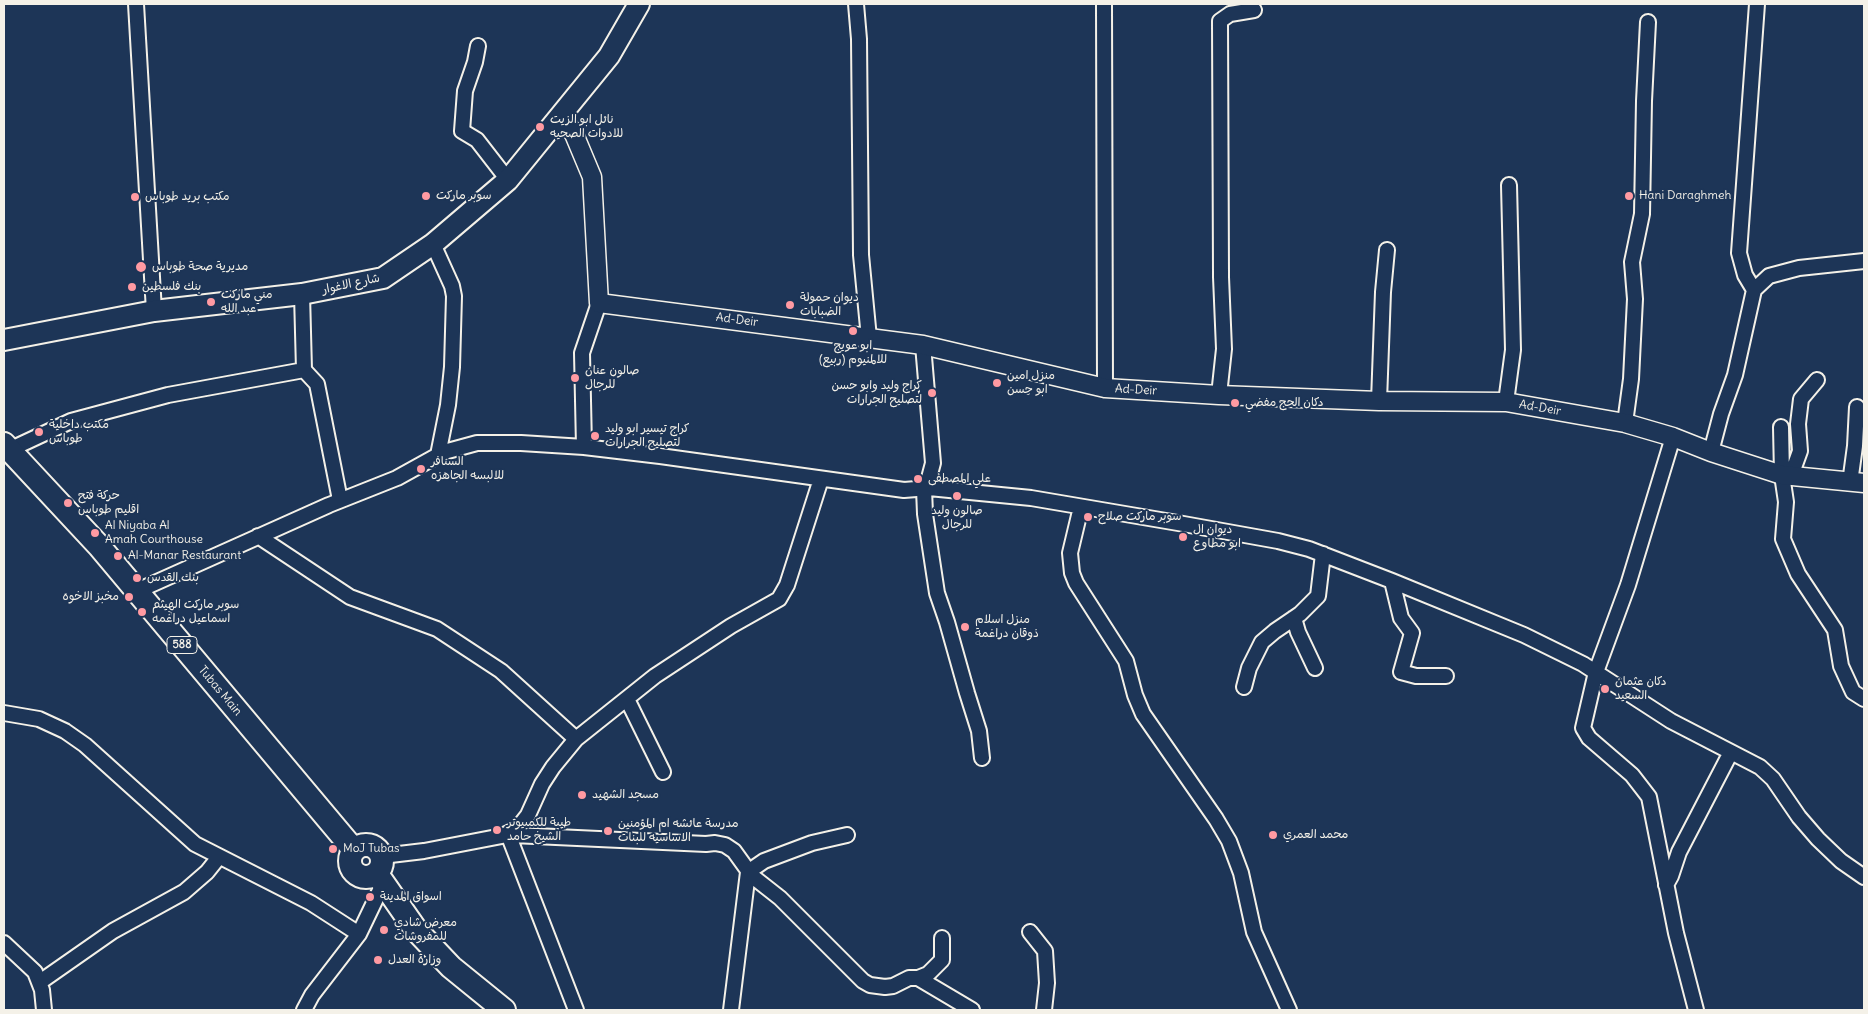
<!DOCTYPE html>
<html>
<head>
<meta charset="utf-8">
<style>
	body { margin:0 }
	#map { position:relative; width:1868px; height:1014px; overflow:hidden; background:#1d3557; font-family:Delius,sans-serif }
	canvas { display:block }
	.frame { position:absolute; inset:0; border:5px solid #f4f1e8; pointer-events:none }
</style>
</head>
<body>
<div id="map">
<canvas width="1868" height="1014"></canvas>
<div class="frame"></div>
</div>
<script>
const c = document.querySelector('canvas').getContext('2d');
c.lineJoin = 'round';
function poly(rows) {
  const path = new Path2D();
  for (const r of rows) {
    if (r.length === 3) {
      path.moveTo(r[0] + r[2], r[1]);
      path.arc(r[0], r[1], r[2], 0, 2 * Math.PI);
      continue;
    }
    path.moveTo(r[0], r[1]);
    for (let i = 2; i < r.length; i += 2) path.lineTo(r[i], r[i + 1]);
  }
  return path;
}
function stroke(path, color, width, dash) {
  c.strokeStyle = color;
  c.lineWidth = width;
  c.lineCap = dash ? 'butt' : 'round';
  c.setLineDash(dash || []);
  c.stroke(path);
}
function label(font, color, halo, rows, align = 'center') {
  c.font = font + ' Delius,"Playpen Sans Arabic",sans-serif';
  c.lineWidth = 4;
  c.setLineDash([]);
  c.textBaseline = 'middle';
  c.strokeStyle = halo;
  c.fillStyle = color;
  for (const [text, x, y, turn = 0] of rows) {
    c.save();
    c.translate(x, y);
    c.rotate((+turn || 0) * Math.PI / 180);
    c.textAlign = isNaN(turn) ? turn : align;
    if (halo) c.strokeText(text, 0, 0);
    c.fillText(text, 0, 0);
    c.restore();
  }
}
const minor = poly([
	[136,4,154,311],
	[856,4,859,39,861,255,869,338],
	[1104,4,1105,388],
	[478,46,475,62,465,91,462,131,477,140,508,180],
	[433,244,452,286,454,296,452,367,448,405,438,455],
	[1754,290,1745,275,1739,253,1757,4],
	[302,294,304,370],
	[923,345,933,463,929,478,929,488],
	[1219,395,1224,349,1221,277,1220,21,1230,14,1254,10],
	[1379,401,1383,292,1387,250],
	[1506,402,1513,350,1509,185],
	[1625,423,1631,379,1635,299,1632,262,1642,214,1644,101,1648,22],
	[1781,427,1782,475,1786,502,1783,539,1798,574,1835,630,1841,666,1853,692,1864,699],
	[1673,437,1628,585,1596,672,1583,728,1589,738,1632,775,1649,797,1676,933,1696,1010],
	[584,447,582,353,599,303],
	[9,450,71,421,168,395,304,370,317,384,340,500],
	[1711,452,1721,414,1735,375,1754,290,1769,276,1799,268,1864,261],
	[1791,476,1800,451,1798,424,1801,399,1817,380],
	[1850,483,1855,446,1857,407],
	[924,489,925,514,937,593,947,622,967,693,979,731,982,758],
	[1081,507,1070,553,1072,573,1076,583,1126,661,1135,695,1143,714,1216,819,1229,841,1241,873,1254,932,1289,1010],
	[258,536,350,597,437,629,501,671,576,739],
	[1392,581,1401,618,1412,633,1401,672,1416,676,1446,676],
	[137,591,329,505,397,478,444,452,477,443,521,443,584,447,660,456,904,490,929,488,1031,498,1178,523,1278,541,1309,549,1392,581,1524,635,1583,664,1671,721,1760,767,1773,779,1799,817,1818,839,1841,861,1864,877],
	[1294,618,1298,632,1315,668],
	[1244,687,1249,668,1262,642,1275,631,1300,614,1318,596,1323,554],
	[627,699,663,772],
	[4,713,39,719,65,731,85,745,195,844,311,903,359,934],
	[510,833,513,835,706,844,715,843,725,845,734,851,752,876,780,898,863,981,870,985,885,987,893,986,909,978,918,978,972,1010],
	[508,834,576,1010],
	[382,856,424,851,502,836,517,829,528,815,542,784,553,767,576,739,655,676,731,626,779,599,787,585,821,479],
	[1666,885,1671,876,1679,852,1731,752],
	[1030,932,1045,951,1047,983,1044,1010],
	[4,943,35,972,42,990,44,1010],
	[918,978,928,974,942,960,942,938],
	[40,982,113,931,184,892,207,872,219,857],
	[304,1010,312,995,359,934,383,884],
	[731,1010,748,872,764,861,812,843,847,835]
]);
const tertiary = poly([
	[561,115,574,134,592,177,599,303,923,345,1105,388,1219,395,1379,401,1506,402,1625,423,1673,437,1711,452,1782,475,1864,483]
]);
const secondary = poly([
	[4,340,154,311,302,294,383,278,433,244,508,180,609,56,639,4]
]);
const primary = poly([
	[4,444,99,546,354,850],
	[366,861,16],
	[377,874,416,930,451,967,504,1010]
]);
stroke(minor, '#f4f1e8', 18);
stroke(tertiary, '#f4f1e8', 21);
stroke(secondary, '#f4f1e8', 24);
stroke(primary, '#f4f1e8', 26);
stroke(minor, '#1d3557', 14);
stroke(tertiary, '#1d3557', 18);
stroke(secondary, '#1d3557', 20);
stroke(primary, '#1d3557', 22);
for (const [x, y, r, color] of [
	[540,127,5,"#ff9aa2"],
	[426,196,5,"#ff9aa2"],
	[1629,196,5,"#ff9aa2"],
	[135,197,5,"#ff9aa2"],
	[141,267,6,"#ff9aa2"],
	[132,287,5,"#ff9aa2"],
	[211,302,5,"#ff9aa2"],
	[790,305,5,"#ff9aa2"],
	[853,331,5,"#ff9aa2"],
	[575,378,5,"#ff9aa2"],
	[997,383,5,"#ff9aa2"],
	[932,393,5,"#ff9aa2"],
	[1235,403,5,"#ff9aa2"],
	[39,432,5,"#ff9aa2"],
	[595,436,5,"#ff9aa2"],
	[421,469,5,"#ff9aa2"],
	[918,479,5,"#ff9aa2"],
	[957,496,5,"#ff9aa2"],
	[68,503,5,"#ff9aa2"],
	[1088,517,5,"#ff9aa2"],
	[95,533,5,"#ff9aa2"],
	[1183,537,5,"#ff9aa2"],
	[118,556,5,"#ff9aa2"],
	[137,578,5,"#ff9aa2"],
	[129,597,5,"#ff9aa2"],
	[142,612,5,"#ff9aa2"],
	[965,627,5,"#ff9aa2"],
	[1605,689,5,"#ff9aa2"],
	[582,795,5,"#ff9aa2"],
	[497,830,5,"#ff9aa2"],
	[608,831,5,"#ff9aa2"],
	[1273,835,5,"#ff9aa2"],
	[333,849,5,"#ff9aa2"],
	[370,897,5,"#ff9aa2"],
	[384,930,5,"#ff9aa2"],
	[378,960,5,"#ff9aa2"]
]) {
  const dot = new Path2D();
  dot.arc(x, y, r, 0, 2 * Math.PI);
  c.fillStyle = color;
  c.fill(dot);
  stroke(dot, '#1d3557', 2);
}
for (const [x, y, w] of [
	[182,645,30]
]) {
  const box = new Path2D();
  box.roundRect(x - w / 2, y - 8.5, w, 17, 4);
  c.fillStyle = '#1d3557';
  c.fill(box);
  stroke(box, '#f4f1e8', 1);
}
label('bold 11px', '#f4f1e8', null, [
	["588",182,645]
]);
label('12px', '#f4f1e8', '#1d3557', [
	["نائل ابو الزيت",550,120],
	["للادوات الصحيه",550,134],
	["سوبر ماركت",436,196],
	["Hani Daraghmeh",1639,196],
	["مكتب بريد طوباس",145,197],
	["مديرية صحة طوباس",152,267],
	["بنك فلسطين",142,287],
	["مني ماركت",221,295],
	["عبد الله",221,309],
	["ديوان حمولة",800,298],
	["الضبابات",800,312],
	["ابو عويج",853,346,"center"],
	["للالمنيوم (ربيع)",853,360,"center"],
	["صالون عنان",585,371],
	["للرجال",585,385],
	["منزل امين",1007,376],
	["ابو حِسن",1007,390],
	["كراج وليد وابو حسن",922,386,"right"],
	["لتصليح الجرارات",922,400,"right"],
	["دكان الحج مفضي",1245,403],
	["مكتب داخلية",49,425],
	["طوباس",49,439],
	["كراج تيسير ابو وليد",605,429],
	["لتصليح الجرارات",605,443],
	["السنافر",431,462],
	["للالبسه الجاهزه",431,476],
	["علي المصطفى",928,479],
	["حركة فتح",78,496],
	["اقليم طوباس",78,510],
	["صالون وليد",957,511,"center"],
	["للرجال",957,525,"center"],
	["سوبر ماركت صلاح",1098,517],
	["Al Niyaba Al",105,526],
	["Amah Courthouse",105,540],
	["ديوان ال",1193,530],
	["ابو مطاوع",1193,544],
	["Al-Manar Restaurant",128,556],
	["بنك القدس",147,578],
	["مخبز الاخوه",119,597,"right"],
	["سوبر ماركت الهيثم",152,605],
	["اسماعيل دراغمه",152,619],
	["منزل اسلام",975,620],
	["ذوقان دراغمة",975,634],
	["دكان عثمان",1615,682],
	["السعيد",1615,696],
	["مسجد الشهيد",592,795],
	["طيبة للكمبيوتر",507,823],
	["الشيخ حامد",507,837],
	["مدرسة عائشه ام المؤمنين",618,824],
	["الاساسيه للبنات",618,838],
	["محمد العمري",1283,835],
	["MoJ Tubas",343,849],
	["اسواق المدينة",380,897],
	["معرض شادي",394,923],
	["للمفروشات",394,937],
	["وزارة العدل",388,960]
], 'left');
label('12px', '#f4f1e8', '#1d3557', [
	["شارع الاغوار",351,284,-12],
	["Ad-Deir",737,320,7],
	["Ad-Deir",1136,390,3],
	["Ad-Deir",1540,408,10],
	["Tubas Main",220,691,50]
]);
</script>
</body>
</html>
